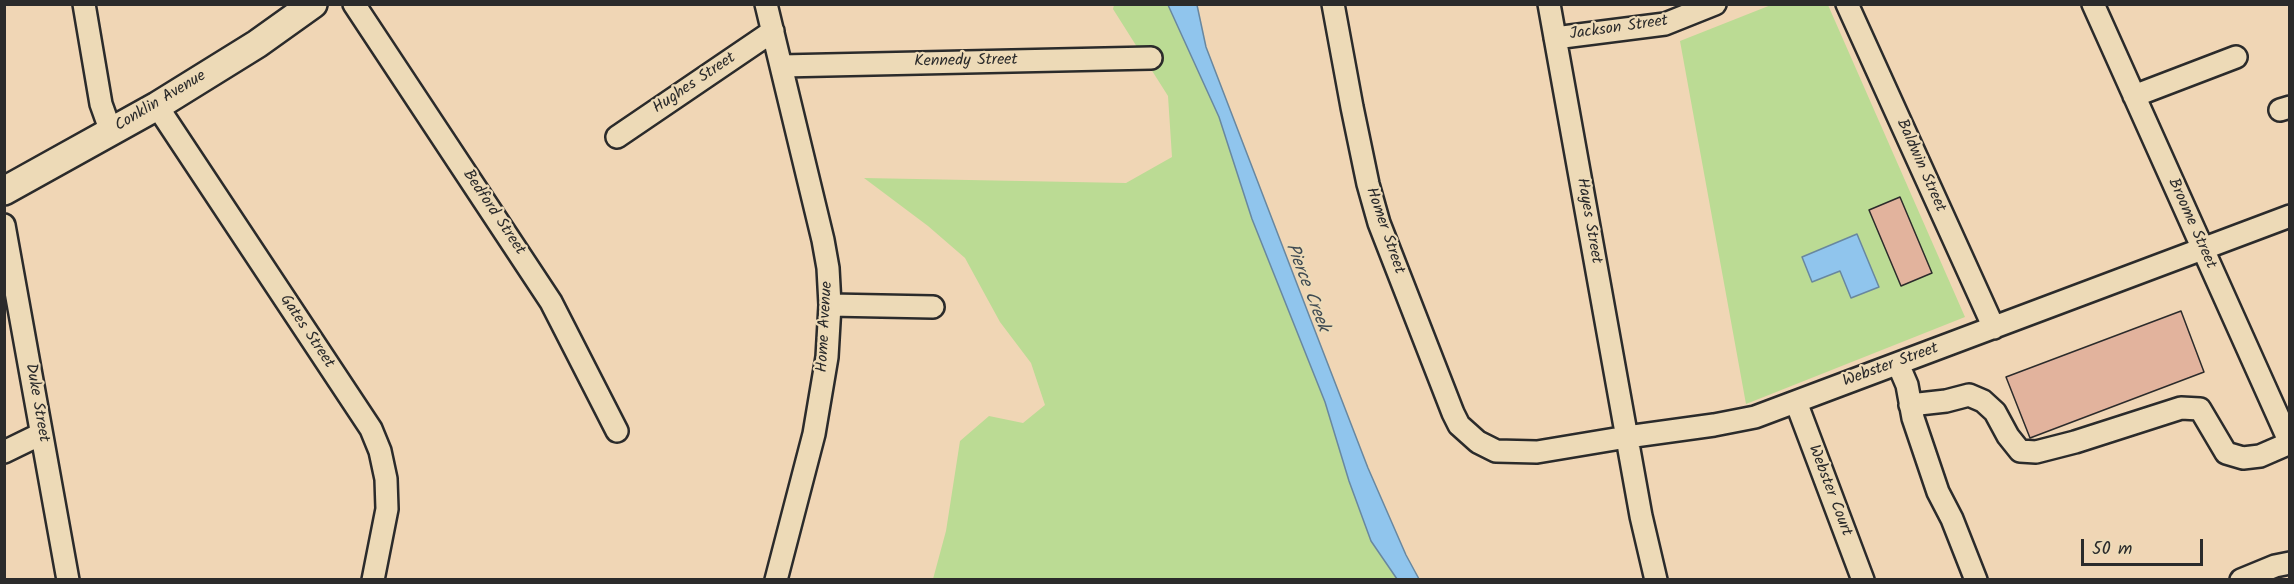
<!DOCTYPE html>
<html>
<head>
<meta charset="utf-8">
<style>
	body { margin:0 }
	#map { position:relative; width:2294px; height:584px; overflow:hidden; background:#f0d6b5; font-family:Kalam,sans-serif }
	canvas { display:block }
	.frame { position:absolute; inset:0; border:6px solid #2b2b2b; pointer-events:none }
	.scale { position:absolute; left:2081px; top:539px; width:122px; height:27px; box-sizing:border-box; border:3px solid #2b2b2b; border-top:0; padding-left:8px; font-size:18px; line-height:21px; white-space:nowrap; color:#2b2b2b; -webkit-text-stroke:4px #eddab7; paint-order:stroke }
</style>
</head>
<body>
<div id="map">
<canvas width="2294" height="584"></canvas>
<div class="frame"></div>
<div class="scale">50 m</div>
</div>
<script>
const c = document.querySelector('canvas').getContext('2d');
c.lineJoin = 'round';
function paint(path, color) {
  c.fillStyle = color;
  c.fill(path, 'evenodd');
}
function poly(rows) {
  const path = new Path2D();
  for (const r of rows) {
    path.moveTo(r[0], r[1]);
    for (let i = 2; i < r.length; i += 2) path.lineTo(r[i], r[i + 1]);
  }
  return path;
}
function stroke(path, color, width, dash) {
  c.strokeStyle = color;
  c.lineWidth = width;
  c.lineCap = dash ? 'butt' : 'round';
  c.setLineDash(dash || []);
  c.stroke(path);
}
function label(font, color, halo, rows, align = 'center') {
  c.font = font + ' Kalam,sans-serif';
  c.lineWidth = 4.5;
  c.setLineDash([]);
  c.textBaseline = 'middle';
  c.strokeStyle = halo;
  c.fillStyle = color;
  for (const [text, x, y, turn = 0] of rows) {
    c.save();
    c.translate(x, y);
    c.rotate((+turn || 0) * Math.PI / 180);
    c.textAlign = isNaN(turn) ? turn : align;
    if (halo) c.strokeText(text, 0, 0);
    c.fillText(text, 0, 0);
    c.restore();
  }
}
paint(poly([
	[1114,5,1168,5,1219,117,1252,219,1325,402,1349,481,1371,541,1397,579,933,579,946,531,960,441,989,416,1023,423,1045,405,1031,363,1000,322,965,258,928,226,864,178,1126,183,1172,157,1168,96,1113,9],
	[1771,5,1828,5,1965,317,1746,404,1680,41]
]), '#bbdb94');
const water = poly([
	[1168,5,1197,5,1206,47,1312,323,1368,468,1406,555,1419,579,1397,579,1371,541,1349,481,1325,402,1252,219,1219,117,1168,5],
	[1857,234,1879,287,1851,298,1840,271,1812,282,1802,257,1857,234]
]);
paint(water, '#90c5ed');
stroke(water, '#68879f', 1.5);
const building = poly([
	[1900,197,1932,273,1901,286,1869,210,1900,197],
	[2181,311,2204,372,2030,438,2006,377,2181,311]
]);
paint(building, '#e2b39d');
stroke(building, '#2b2b2b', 1.5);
const minor = poly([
	[84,4,101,104,111,132],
	[354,4,551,302,617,431],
	[766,4,823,240,828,268,830,305,827,357,814,434,776,580],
	[1333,4,1352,107,1368,184,1379,223,1453,413,1459,425,1478,442,1496,451,1537,452,1627,437,1714,425,1755,417,2290,216],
	[1549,4,1641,516,1656,580],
	[1847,4,1994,328],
	[2093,4,2290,443],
	[1555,38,1665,24,1715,4],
	[781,66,1151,58],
	[2134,96,2236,57],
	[157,106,371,429,380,451,386,479,387,509,373,580],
	[2280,110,2290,107],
	[617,137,773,31],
	[4,225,68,580],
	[830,305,933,307],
	[1898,364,1907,385,1913,418,1938,492,1952,519,1976,580],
	[1796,402,1863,580],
	[1910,405,1946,401,1969,395,1983,401,1995,412,2008,436,2020,451,2036,452,2075,442,2181,408,2200,409,2226,453,2243,458,2260,456,2290,443],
	[4,452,41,434],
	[2241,580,2275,566,2290,563]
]);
const major = poly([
	[4,191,157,106,257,44,313,4]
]);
stroke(minor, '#2b2b2b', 26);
stroke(major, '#2b2b2b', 32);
stroke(minor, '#eddab7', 21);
stroke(major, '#eddab7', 27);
label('16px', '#2b2b2b', '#eddab7', [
	["Jackson Street",1619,29,-8],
	["Kennedy Street",966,62,-1],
	["Hughes Street",695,84,-34],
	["Conklin Avenue",161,102,-31],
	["Baldwin Street",1920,166,66],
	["Bedford Street",493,213,56],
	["Hayes Street",1588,221,80],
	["Broome Street",2191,224,66],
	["Homer Street",1384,231,71],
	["Home Avenue",826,327,-87],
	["Gates Street",306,332,56],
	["Webster Street",1891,366,-20],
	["Duke Street",36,403,80],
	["Webster Court",1829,491,69]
]);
label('italic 18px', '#3f4a52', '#eddab7', [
	["Pierce Creek",1306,288,69]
]);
</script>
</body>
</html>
